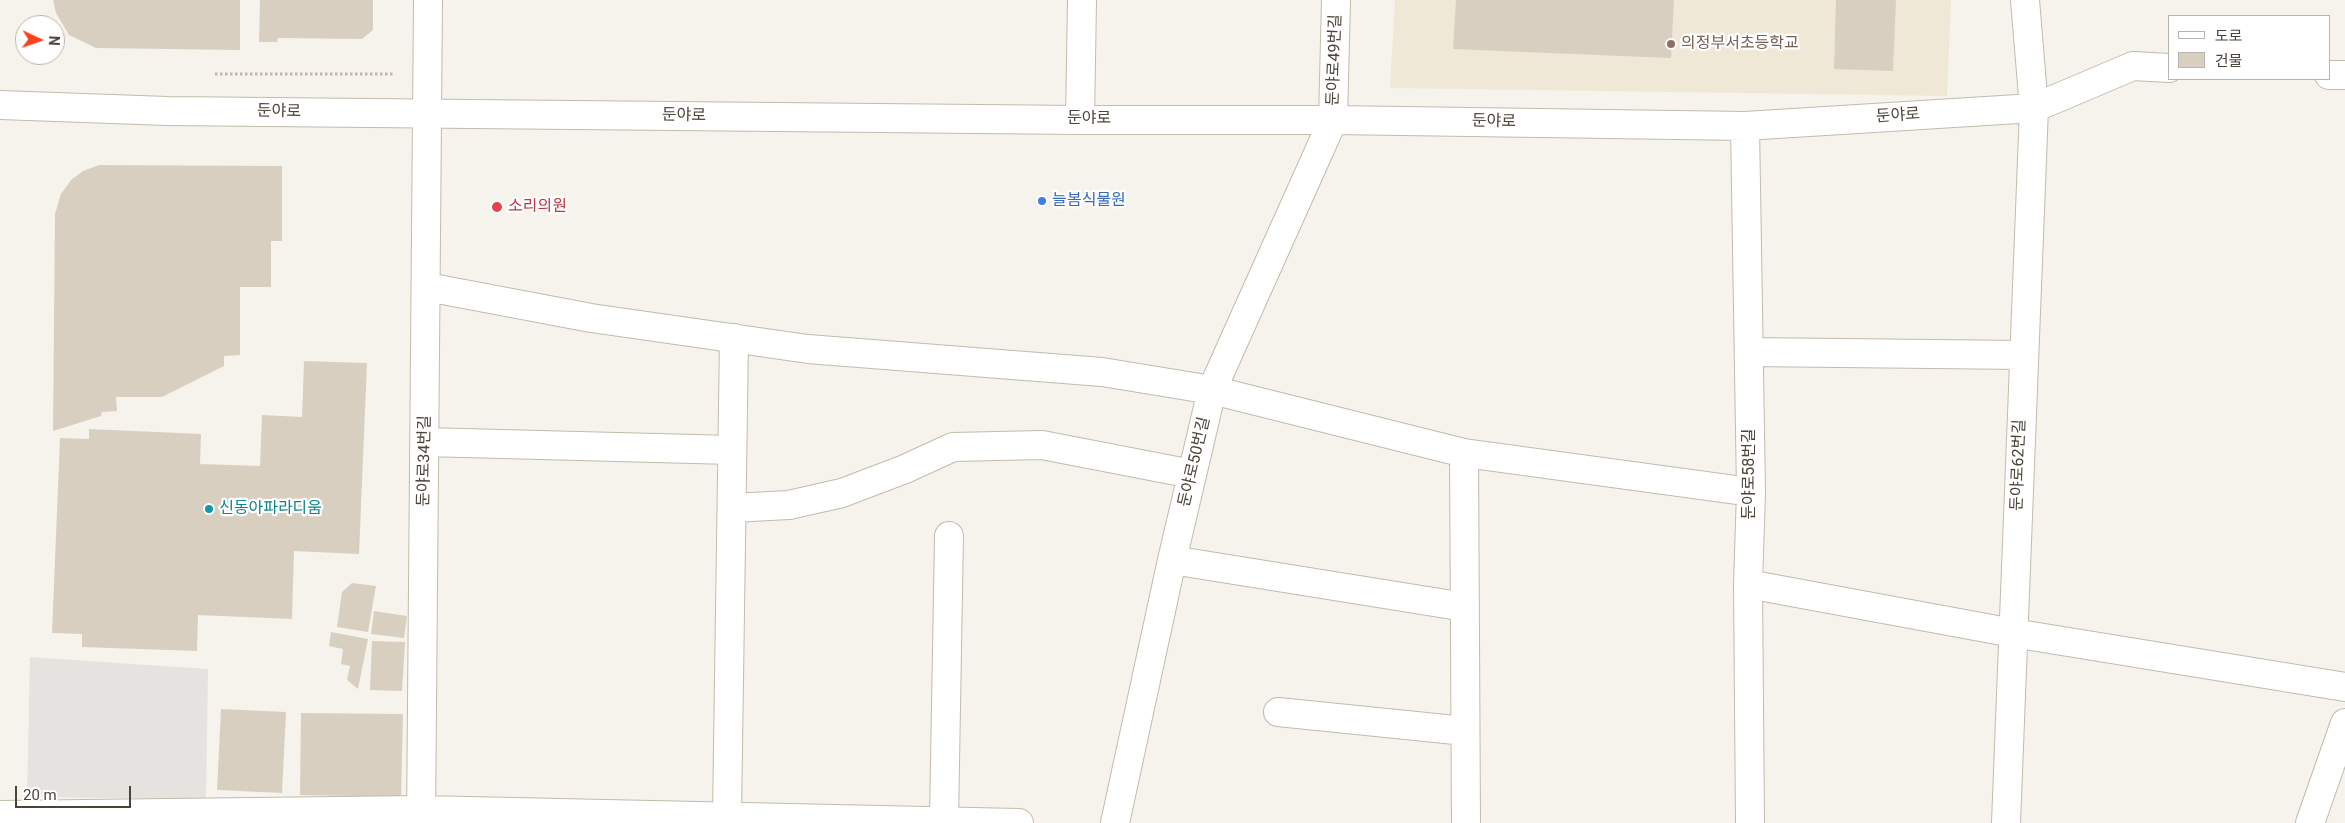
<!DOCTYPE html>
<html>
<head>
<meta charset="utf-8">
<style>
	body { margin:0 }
	#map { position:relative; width:2345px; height:823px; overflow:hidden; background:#f6f3ec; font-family:Roboto,"Noto Sans KR",sans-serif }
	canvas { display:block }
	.legend { position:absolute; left:2168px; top:15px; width:162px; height:65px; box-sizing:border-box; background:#fff; border:1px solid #b7b4b0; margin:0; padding:6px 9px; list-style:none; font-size:15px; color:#4b4439 }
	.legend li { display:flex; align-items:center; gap:10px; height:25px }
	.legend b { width:25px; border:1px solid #b7b4b0 }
	.north { position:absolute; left:15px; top:15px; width:50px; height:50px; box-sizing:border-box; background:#fff; border:1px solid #b7b4b0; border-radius:50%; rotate:93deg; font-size:14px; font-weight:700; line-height:20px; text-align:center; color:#4b4439 }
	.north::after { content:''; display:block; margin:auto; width:18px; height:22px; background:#fc3f1d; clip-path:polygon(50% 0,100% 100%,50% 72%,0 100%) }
	.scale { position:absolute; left:15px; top:786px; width:116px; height:22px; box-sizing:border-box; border:2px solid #4b4439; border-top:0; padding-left:6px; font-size:15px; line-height:18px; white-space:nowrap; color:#4b4439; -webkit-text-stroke:4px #fff; paint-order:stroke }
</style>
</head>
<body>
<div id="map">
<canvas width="2345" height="823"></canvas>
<ul class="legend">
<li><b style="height:6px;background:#fff"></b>도로</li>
<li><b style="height:14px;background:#d8cfc1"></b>건물</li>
</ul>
<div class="north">N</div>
<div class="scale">20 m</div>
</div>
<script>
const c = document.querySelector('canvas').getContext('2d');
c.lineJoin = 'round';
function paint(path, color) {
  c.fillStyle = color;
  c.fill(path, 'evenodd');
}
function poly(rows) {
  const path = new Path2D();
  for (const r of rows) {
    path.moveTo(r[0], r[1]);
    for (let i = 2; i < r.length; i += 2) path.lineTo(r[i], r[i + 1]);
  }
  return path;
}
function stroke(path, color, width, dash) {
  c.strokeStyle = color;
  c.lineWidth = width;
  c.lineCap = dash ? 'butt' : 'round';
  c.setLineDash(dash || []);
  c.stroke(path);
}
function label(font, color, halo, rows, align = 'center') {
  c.font = font + ' Roboto,"Noto Sans KR",sans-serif';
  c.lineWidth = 4.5;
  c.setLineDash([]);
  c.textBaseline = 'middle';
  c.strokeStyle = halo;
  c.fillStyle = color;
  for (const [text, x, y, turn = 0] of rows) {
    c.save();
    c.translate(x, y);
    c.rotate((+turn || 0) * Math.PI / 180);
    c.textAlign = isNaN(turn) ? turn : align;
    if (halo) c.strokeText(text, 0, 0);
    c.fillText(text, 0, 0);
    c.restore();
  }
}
paint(poly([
	[1395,0,1951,0,1947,96,1390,88]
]), '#efe8d6');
paint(poly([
	[30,657,208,669,206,799,27,797]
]), '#e5e3e0');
paint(poly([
	[53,0,240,0,240,50,96,48,69,35,56,13],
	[260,0,373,0,373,30,362,39,278,38,277,42,259,42],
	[1456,0,1674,0,1671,58,1453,49],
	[1836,0,1896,0,1893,71,1834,69],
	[99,165,282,166,282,241,271,241,271,287,240,287,240,355,224,356,224,366,162,397,116,397,117,411,102,412,101,416,53,431,55,214,61,194,71,180,83,171],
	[304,361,367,363,359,554,294,551,292,619,198,615,197,651,82,647,82,634,52,633,60,438,89,439,89,429,201,434,200,464,260,466,262,415,302,417],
	[352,583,376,586,368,632,337,627,342,592],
	[374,611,407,616,404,638,371,634],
	[331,632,368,639,358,689,347,680,350,666,341,664,343,649,329,646],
	[372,641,405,642,402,691,370,690],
	[221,709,286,712,282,793,217,790],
	[301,713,403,714,401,797,300,795]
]), '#d8cfc1');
const minor = poly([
	[2329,75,2345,75],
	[0,105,167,111,1080,120,1333,120,1745,126,2034,108,2133,66,2169,68],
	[1080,120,1082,0],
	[1745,126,1751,492,1748,584,1750,823],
	[427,287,591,318,808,349,1102,372,1212,390,1464,453,1751,492],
	[1749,352,2023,355],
	[425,442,732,450],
	[1464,453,1466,823],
	[732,508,789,505,842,493,905,469,953,447,1042,445,1192,474],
	[1172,560,1465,607],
	[1748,584,2013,633,2345,687],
	[1278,712,1465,731],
	[0,815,422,810,1019,823],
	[727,816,734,338],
	[944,820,949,536],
	[421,823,428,0],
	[1115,823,1172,560,1212,390,1333,120,1336,0],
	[2006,823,2034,108,2025,0],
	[2310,823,2345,723]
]);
stroke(minor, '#c2bbae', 30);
stroke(poly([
	[215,74,393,74]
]), '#c4b79f', 3, [2.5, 2.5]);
stroke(minor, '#fff', 28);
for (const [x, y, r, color] of [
	[1671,44,5,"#8d6e63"],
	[1042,201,5,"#3f7fe0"],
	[497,207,6,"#e0444e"],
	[209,509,5,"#0f9aa8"]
]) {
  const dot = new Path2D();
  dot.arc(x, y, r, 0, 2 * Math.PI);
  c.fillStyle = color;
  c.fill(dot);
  stroke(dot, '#fff', 2);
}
label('16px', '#785e54', '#fff', [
	["의정부서초등학교",1681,44]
], 'left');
label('16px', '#4b4439', '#fff', [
	["둔야로49번길",1335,60,-88],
	["둔야로",279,112,1],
	["둔야로",684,116,1],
	["둔야로",1898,116,-4],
	["둔야로",1089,119],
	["둔야로",1494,122,1],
	["둔야로34번길",425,461,-89],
	["둔야로50번길",1195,462,-77],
	["둔야로62번길",2019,465,-88],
	["둔야로58번길",1750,474,-90]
]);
label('16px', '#366cbe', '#fff', [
	["늘봄식물원",1052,201]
], 'left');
label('16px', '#be3a42', '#fff', [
	["소리의원",508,207]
], 'left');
label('16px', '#0d838f', '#fff', [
	["신동아파라디움",219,509]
], 'left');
</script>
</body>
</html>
